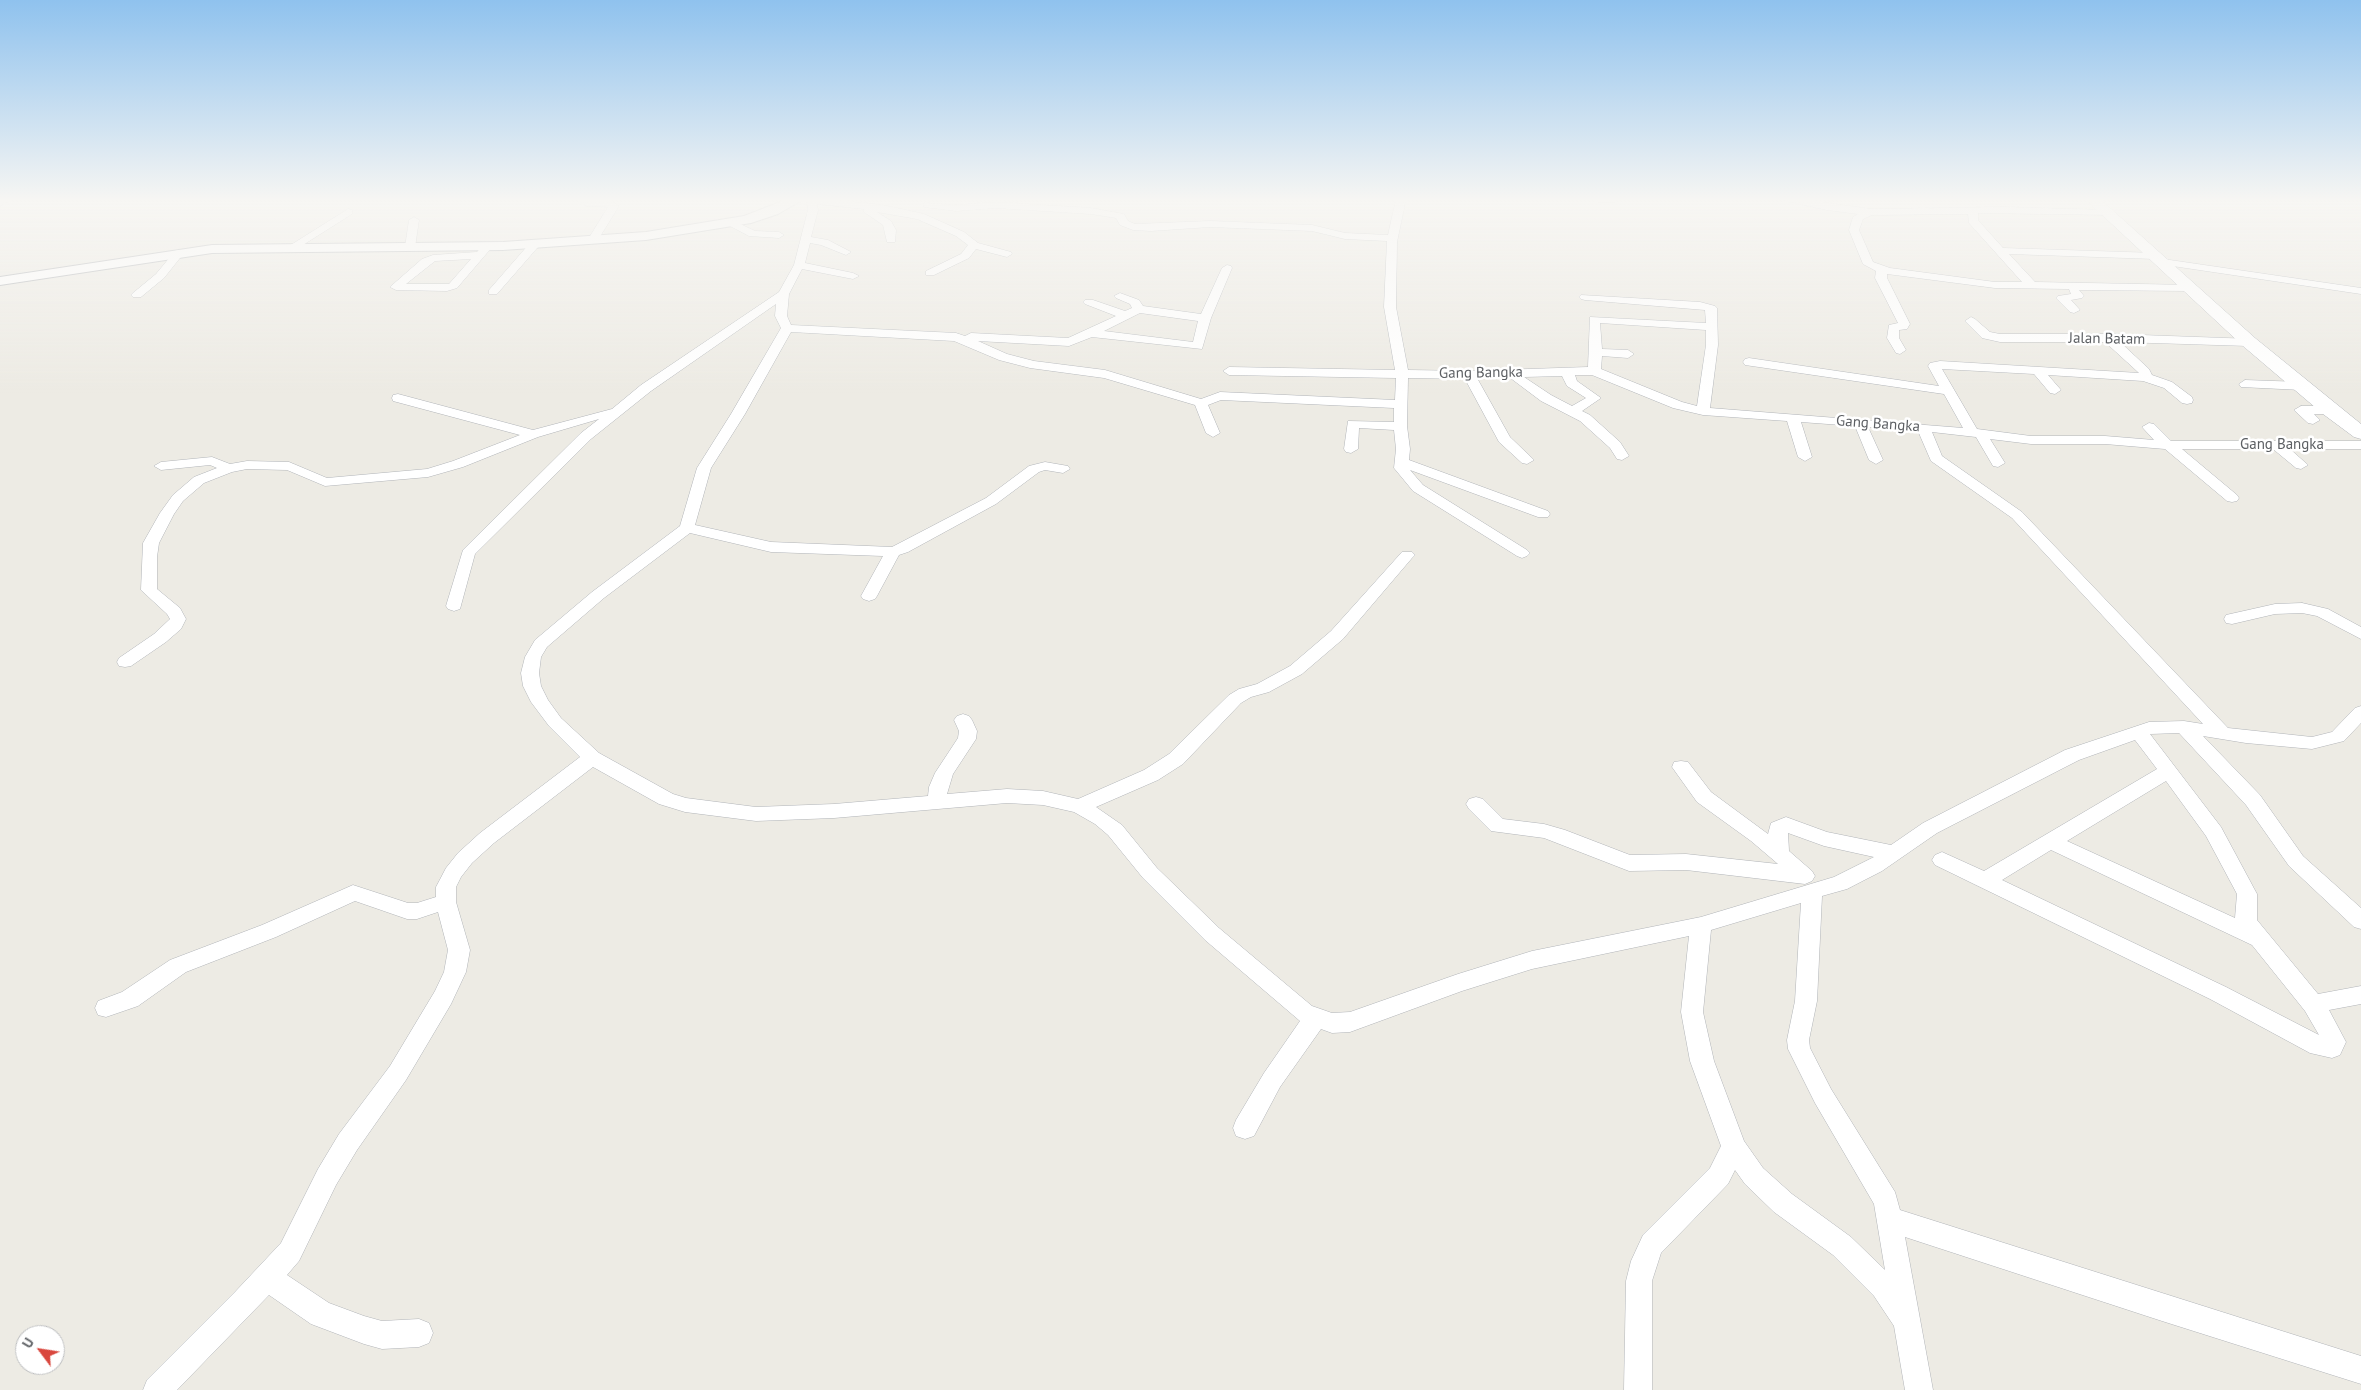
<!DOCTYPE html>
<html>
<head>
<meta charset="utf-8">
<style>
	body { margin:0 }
	#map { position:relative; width:2361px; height:1390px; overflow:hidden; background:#edebe4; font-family:"PT Sans",sans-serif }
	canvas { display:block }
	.north { position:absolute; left:15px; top:1325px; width:50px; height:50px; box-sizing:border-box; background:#fff; border:1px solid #bebfc1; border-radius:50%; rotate:301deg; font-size:14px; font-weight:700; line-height:20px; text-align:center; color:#5c5f63 }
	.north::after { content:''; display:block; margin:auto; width:18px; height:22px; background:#d9473e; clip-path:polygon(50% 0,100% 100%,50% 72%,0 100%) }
</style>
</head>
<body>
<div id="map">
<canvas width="2361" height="1390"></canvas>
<div class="north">U</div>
</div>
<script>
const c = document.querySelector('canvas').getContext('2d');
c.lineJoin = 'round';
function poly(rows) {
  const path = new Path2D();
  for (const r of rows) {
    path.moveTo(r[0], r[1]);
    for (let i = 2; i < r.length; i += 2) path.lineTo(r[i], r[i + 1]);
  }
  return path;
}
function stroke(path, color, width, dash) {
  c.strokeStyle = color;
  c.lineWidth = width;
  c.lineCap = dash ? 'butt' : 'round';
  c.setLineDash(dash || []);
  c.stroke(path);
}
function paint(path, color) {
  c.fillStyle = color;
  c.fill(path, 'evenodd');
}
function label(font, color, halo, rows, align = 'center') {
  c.font = font + ' "PT Sans",sans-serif';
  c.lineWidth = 5;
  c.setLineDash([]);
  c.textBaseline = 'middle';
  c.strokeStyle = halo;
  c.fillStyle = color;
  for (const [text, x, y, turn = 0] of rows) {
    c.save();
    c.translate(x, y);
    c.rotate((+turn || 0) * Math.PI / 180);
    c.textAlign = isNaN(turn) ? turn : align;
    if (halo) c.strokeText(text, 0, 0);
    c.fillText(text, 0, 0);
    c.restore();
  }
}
const minor = poly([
	[576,199,609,200,619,206,596,243,588,243,587,241,608,207,586,206,576,199],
	[797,199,827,199,883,205,924,214,964,232,978,243,1011,252,1012,254,1007,257,976,249,969,258,934,275,926,275,926,271,961,254,968,245,956,236,917,219,877,212,891,221,896,230,895,242,887,242,883,225,864,212,864,209,817,204,818,210,811,237,828,240,851,252,846,255,821,245,810,243,805,263,853,273,859,276,853,279,802,269,789,294,787,316,791,325,956,333,965,336,971,333,1068,338,1116,316,1085,304,1083,302,1085,300,1093,300,1125,311,1132,308,1130,304,1116,298,1114,296,1120,293,1139,300,1143,306,1201,314,1222,268,1227,265,1231,266,1232,268,1211,318,1202,349,1092,337,1069,346,978,341,1007,354,1034,361,1105,370,1201,399,1220,392,1395,400,1396,378,1229,375,1223,371,1229,367,1395,370,1384,307,1387,241,1345,239,1312,231,1210,227,1151,231,1133,230,1120,225,1116,218,1091,214,996,208,956,211,924,207,924,203,956,205,996,202,1091,208,1124,214,1128,221,1135,224,1210,221,1312,225,1345,233,1388,235,1396,199,1406,199,1397,242,1396,307,1408,370,1469,371,1588,367,1590,317,1706,323,1705,310,1585,300,1581,299,1579,297,1581,295,1700,302,1715,306,1717,308,1718,345,1710,408,1963,428,1944,394,1745,365,1743,362,1745,359,1749,358,1939,386,1928,366,1930,363,1940,361,2139,373,2105,342,2000,342,1982,338,1965,321,1971,317,1975,319,1990,332,2000,334,2113,334,2253,339,2255,342,2249,346,2120,342,2149,369,2152,375,2172,382,2192,397,2193,400,2192,403,2187,404,2182,403,2164,388,2143,381,2048,375,2061,390,2055,394,2050,393,2034,374,1942,369,1977,429,2031,436,2105,436,2154,440,2142,427,2149,423,2154,424,2171,441,2361,441,2361,449,2290,449,2308,465,2301,469,2296,468,2273,449,2182,449,2237,495,2239,498,2237,501,2232,502,2227,501,2165,449,2105,444,2031,444,1990,439,2005,463,1998,467,1993,466,1976,437,1932,432,1942,456,2022,512,2228,728,2312,737,2332,732,2355,708,2361,706,2361,723,2344,741,2312,749,2246,743,2203,736,2260,795,2303,856,2361,908,2361,929,2354,927,2289,866,2246,805,2179,733,2150,734,2221,827,2257,894,2257,920,2318,994,2361,986,2361,1004,2329,1010,2346,1042,2340,1055,2332,1058,2310,1053,2210,999,1935,865,1932,860,1935,855,1942,852,1984,871,2157,769,2135,740,2079,760,1937,833,1882,871,1847,889,1822,896,1817,1001,1809,1040,1810,1048,1831,1089,1895,1192,1900,1210,2361,1356,2361,1384,2162,1321,1905,1237,1933,1390,1905,1390,1894,1326,1874,1296,1833,1255,1774,1212,1745,1184,1735,1170,1728,1184,1661,1253,1652,1281,1652,1390,1624,1390,1626,1281,1631,1261,1643,1235,1710,1168,1721,1146,1690,1061,1681,1012,1689,936,1532,969,1462,991,1350,1032,1332,1033,1321,1029,1280,1087,1254,1136,1245,1139,1236,1136,1233,1128,1236,1120,1264,1073,1300,1021,1205,940,1143,878,1108,835,1095,824,1074,812,1043,805,1007,803,834,818,756,821,685,812,659,804,593,767,494,843,472,863,461,877,456,887,456,902,470,950,466,972,451,1004,406,1080,357,1150,336,1185,299,1261,287,1275,329,1303,364,1316,382,1321,419,1319,429,1323,433,1333,429,1343,419,1347,382,1349,364,1344,311,1324,269,1295,177,1390,143,1390,147,1380,235,1292,281,1243,318,1169,339,1134,390,1066,435,991,444,972,448,950,438,912,417,919,407,919,355,901,276,937,186,972,138,1006,106,1017,98,1015,95,1008,98,1001,122,992,170,960,262,925,353,885,408,903,417,903,436,897,436,887,446,868,458,853,480,833,580,757,549,726,531,702,523,686,521,673,525,657,535,640,592,592,680,526,697,468,731,414,781,328,775,316,776,304,651,391,591,439,475,554,460,609,454,611,448,609,446,606,463,550,581,433,599,419,538,437,463,467,428,477,325,486,287,470,247,469,232,472,204,483,183,501,174,514,159,543,157,557,157,589,180,608,186,619,181,629,166,642,131,666,125,667,119,666,117,662,119,658,154,634,170,619,167,614,141,590,143,543,160,513,173,495,194,477,217,468,210,465,161,470,154,466,161,462,212,457,230,464,247,461,289,462,327,478,427,469,453,461,520,435,393,401,392,398,393,395,398,394,533,430,612,409,641,385,779,292,794,265,808,210,807,202,797,199],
	[1140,313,1198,321,1193,342,1104,331,1140,313],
	[1600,323,1706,330,1706,345,1697,406,1682,402,1601,369,1602,356,1628,358,1634,354,1628,350,1602,349,1600,323],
	[791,332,954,341,999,360,1030,368,1104,378,1195,405,1206,433,1213,437,1220,433,1208,405,1221,400,1394,408,1394,422,1348,421,1344,449,1346,452,1351,453,1358,449,1359,428,1394,430,1396,449,1394,468,1413,491,1517,556,1522,558,1527,556,1530,553,1527,550,1423,485,1410,470,1538,517,1548,517,1550,514,1548,511,1409,460,1410,449,1407,426,1408,378,1465,379,1499,442,1522,463,1527,464,1534,460,1510,437,1477,378,1509,377,1541,401,1580,421,1610,448,1617,459,1622,460,1629,456,1620,442,1590,415,1582,411,1601,398,1577,381,1575,375,1592,375,1673,408,1703,415,1787,421,1798,457,1805,461,1812,457,1801,422,1855,426,1869,460,1876,464,1883,460,1868,427,1918,431,1931,461,2012,518,2203,724,2184,721,2149,722,2065,750,1923,823,1891,845,1827,832,1786,817,1771,823,1768,834,1711,792,1688,762,1681,761,1674,762,1672,767,1697,802,1751,841,1778,864,1686,854,1630,855,1565,830,1544,824,1503,819,1483,799,1476,797,1469,799,1466,804,1469,809,1491,831,1544,838,1629,871,1686,870,1805,884,1812,881,1815,876,1812,871,1789,851,1788,833,1824,846,1874,857,1834,877,1701,917,1532,951,1458,974,1350,1012,1332,1013,1312,1006,1219,928,1157,868,1122,825,1096,807,1158,780,1183,764,1241,703,1251,697,1269,692,1302,674,1343,639,1412,558,1415,555,1412,552,1402,552,1331,631,1290,666,1257,684,1239,689,1229,695,1169,754,1144,770,1078,799,1043,791,1007,789,947,794,953,774,976,739,977,731,972,720,969,716,963,714,957,716,954,720,959,731,958,738,935,773,929,787,928,796,834,804,756,807,686,798,673,794,599,753,561,718,548,700,541,686,539,673,541,657,547,647,604,598,690,533,771,552,883,556,861,596,863,599,869,601,875,599,877,596,899,555,908,552,996,504,1039,472,1045,470,1063,473,1070,469,1068,466,1045,462,1029,466,986,498,892,547,771,542,695,525,711,468,745,414,791,332],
	[1562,376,1567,386,1586,398,1572,406,1551,395,1524,377,1562,376],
	[2166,781,2206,836,2237,894,2235,918,2067,841,2166,781],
	[2051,850,2252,945,2305,1011,2319,1035,2226,987,2002,880,2051,850],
	[1801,903,1795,1001,1787,1040,1788,1049,1815,1103,1874,1204,1885,1270,1851,1237,1792,1194,1763,1168,1744,1141,1714,1061,1703,1012,1711,930,1801,903],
	[1594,199,1619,199,1614,202,1599,202,1594,199],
	[1783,199,1801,199,1871,209,2004,207,2108,210,2113,213,2112,215,1978,213,1978,220,2003,248,2156,253,2161,256,2156,259,2009,254,2035,282,2191,285,2197,288,2191,291,2079,290,2084,296,2082,298,2071,300,2080,310,2074,313,2070,312,2056,298,2058,296,2071,294,2069,289,1995,288,1887,274,1887,278,1910,324,1907,329,1899,330,1899,338,1906,350,1900,354,1896,353,1887,338,1889,325,1898,323,1875,278,1876,271,1863,264,1849,230,1853,217,1858,214,1827,210,1785,201,1783,199],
	[1968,214,1969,223,2022,282,1995,282,1890,268,1873,262,1859,230,1863,219,1872,215,1968,214],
	[348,209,352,210,352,214,295,250,287,250,286,248,348,209],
	[414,217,419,220,415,247,410,250,405,247,409,220,414,217],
	[732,220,755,231,779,232,784,235,779,238,749,236,728,225,728,221,732,220],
	[534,242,539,245,538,247,497,294,489,294,489,290,530,243,534,242],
	[488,243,493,246,457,288,447,291,396,290,390,287,422,259,433,255,477,252,484,244,488,243],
	[471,259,449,284,406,284,435,261,471,259],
	[179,250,184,253,164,278,141,297,133,297,131,295,133,293,156,274,175,251,179,250],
	[2163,259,2361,288,2361,294,2159,264,2158,262,2163,259],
	[2245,380,2302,382,2308,386,2302,390,2241,387,2239,384,2245,380],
	[2301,406,2330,406,2337,410,2330,414,2314,414,2320,420,2313,424,2308,423,2294,410,2301,406],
	[2302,603,2328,609,2361,627,2361,639,2317,616,2302,613,2275,614,2232,624,2226,623,2224,619,2226,615,2275,604,2302,603]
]);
const tertiary = poly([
	[788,199,804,199,778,214,751,223,646,240,503,250,212,253,0,285,0,277,212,245,503,242,646,232,744,216,788,199]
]);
const secondary = poly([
	[0,199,13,199,0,206,0,199],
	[2085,199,2100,199,2255,338,2361,424,2361,439,2354,437,2323,414,2243,346,2085,199]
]);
stroke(minor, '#b1b4b8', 1);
stroke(tertiary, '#b1b4b8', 2);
stroke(secondary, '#b0b3b7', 1);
paint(minor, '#fff');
paint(tertiary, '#fff');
paint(secondary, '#fff');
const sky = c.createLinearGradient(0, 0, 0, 393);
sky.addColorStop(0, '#8fc2ee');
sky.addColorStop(0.51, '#f7f6f3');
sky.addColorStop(1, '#f7f6f300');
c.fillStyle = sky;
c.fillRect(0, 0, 2361, 393);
label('15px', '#5c5f63', '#fff', [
	["Jalan Batam",2107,339,1],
	["Gang Bangka",1481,373,-1],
	["Gang Bangka",1878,424,4],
	["Gang Bangka",2282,445]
]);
</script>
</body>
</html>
